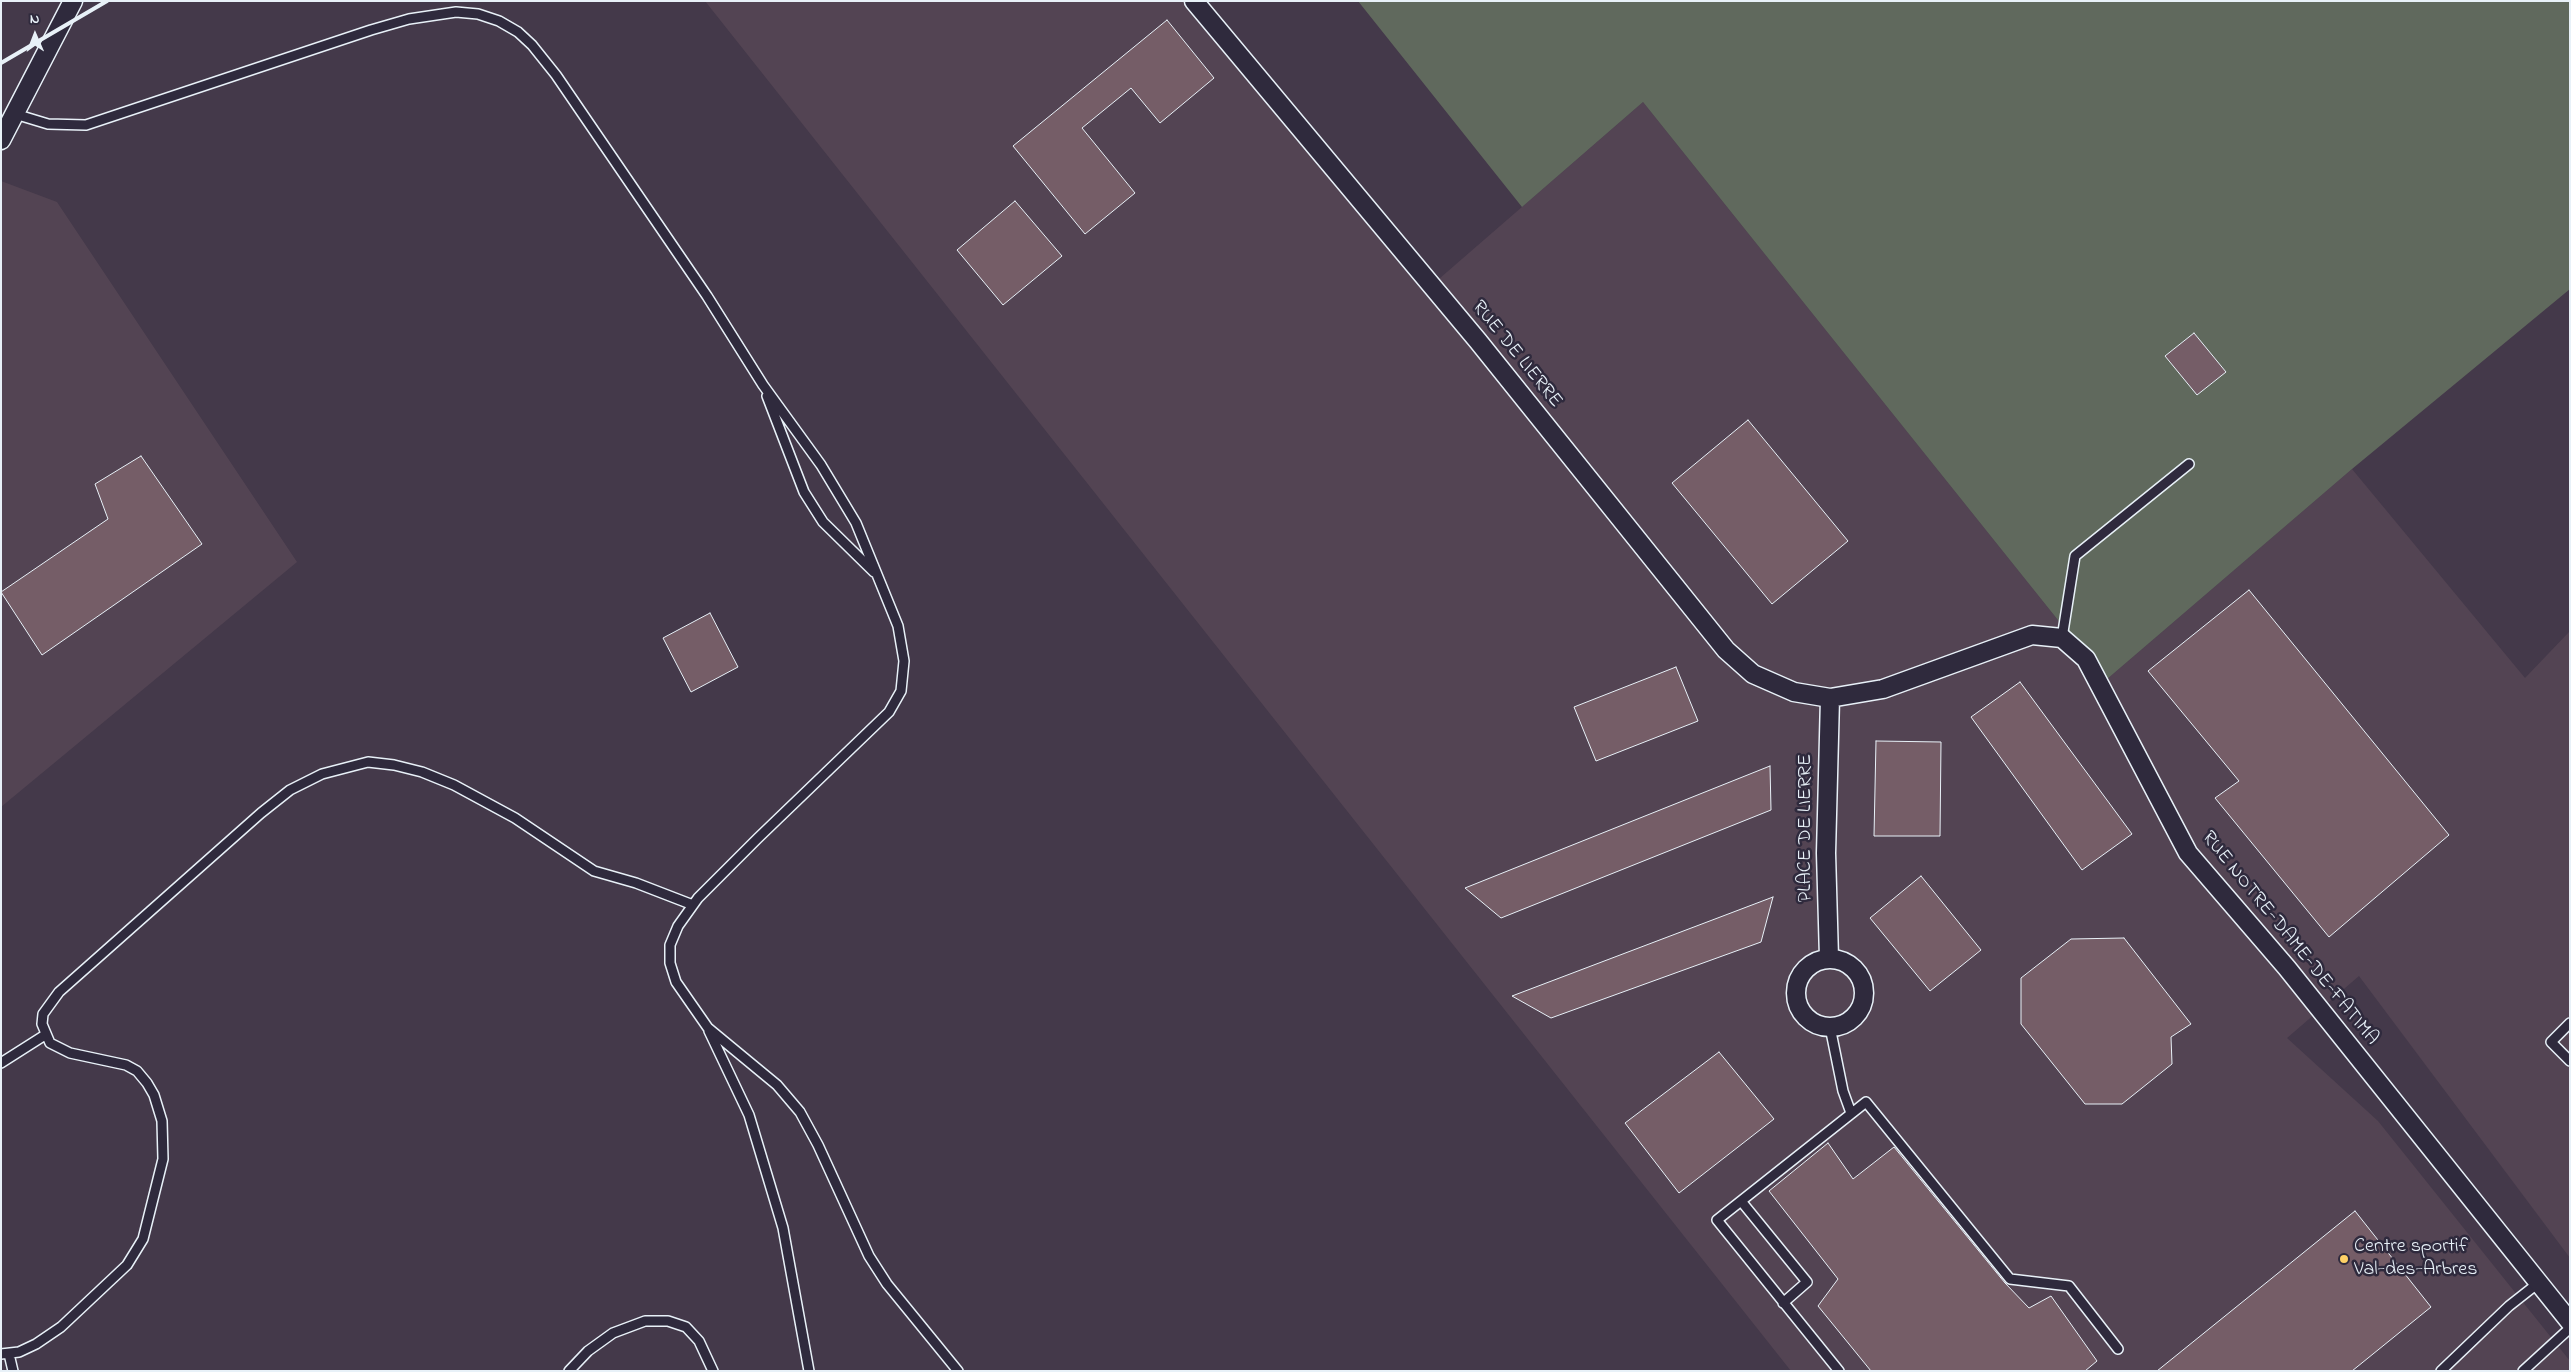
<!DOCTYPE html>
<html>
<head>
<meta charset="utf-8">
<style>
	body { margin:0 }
	#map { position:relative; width:2571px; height:1372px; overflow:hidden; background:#44394a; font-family:"Indie Flower",sans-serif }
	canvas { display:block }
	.frame { position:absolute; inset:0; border:2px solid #e8f1f8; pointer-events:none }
	.north { position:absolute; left:10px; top:10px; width:50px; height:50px; -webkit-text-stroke:4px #2f2a3d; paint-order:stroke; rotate:359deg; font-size:14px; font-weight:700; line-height:20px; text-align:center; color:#e8f1f8 }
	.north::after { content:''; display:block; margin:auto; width:18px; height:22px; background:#e8f1f8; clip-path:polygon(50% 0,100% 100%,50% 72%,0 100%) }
</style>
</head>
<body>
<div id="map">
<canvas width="2571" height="1372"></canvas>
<div class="frame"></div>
<div class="north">N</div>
</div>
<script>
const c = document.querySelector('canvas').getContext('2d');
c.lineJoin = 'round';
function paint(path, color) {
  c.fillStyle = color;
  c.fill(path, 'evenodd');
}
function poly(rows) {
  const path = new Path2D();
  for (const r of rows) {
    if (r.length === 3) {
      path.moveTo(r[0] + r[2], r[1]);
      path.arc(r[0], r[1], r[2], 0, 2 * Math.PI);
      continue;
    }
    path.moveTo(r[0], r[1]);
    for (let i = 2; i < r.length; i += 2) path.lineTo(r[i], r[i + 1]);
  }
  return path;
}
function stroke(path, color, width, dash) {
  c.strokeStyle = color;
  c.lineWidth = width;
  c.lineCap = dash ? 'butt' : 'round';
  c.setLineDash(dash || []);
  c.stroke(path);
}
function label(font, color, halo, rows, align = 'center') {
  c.font = font + ' "Indie Flower",sans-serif';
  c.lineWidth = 5;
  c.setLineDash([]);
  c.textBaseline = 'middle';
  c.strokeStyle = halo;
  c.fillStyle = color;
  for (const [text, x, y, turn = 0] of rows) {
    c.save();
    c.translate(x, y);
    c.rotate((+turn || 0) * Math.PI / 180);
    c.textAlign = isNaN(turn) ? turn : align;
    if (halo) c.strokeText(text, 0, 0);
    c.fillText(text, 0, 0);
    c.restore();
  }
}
paint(poly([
	[705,1,1202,1,1432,285,1643,102,2106,680,2352,469,2525,678,2570,631,2570,1258,2359,976,2287,1038,2378,1121,2570,1361,2570,1371,1791,1371],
	[1,181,57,202,297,562,1,807]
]), '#534453');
paint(poly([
	[1358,1,2570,1,2570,289,2352,469,2106,680,1643,102,1522,207]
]), '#60695d');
const building = poly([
	[1167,20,1214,78,1160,123,1131,88,1082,128,1135,193,1085,234,1013,146,1167,20],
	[1015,201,1062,256,1003,305,957,250,1015,201],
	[2194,333,2226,372,2197,395,2165,356,2194,333],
	[1748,420,1848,541,1772,604,1672,483,1748,420],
	[141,456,202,544,42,655,1,592,108,519,95,484,141,456],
	[2249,590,2449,835,2329,937,2215,798,2239,781,2148,671,2249,590],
	[710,613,738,667,691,692,663,638,710,613],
	[1676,667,1698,721,1596,761,1574,707,1676,667],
	[2020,682,2132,834,2082,870,1971,717,2020,682],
	[1876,741,1941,742,1940,836,1874,836,1876,741],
	[1770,766,1771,810,1501,918,1465,888,1770,766],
	[1921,876,1981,950,1930,991,1870,918,1921,876],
	[1773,897,1761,942,1551,1018,1512,996,1773,897],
	[2124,938,2191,1024,2171,1037,2172,1064,2122,1104,2085,1104,2021,1024,2021,978,2071,939,2124,938],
	[1719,1052,1774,1119,1679,1193,1625,1123,1719,1052],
	[1828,1143,1853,1179,1894,1147,2005,1283,2029,1308,2051,1296,2097,1361,2085,1371,1871,1371,1818,1306,1838,1279,1769,1191,1828,1143],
	[2355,1211,2431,1307,2352,1371,2157,1371,2355,1211]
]);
paint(building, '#755d67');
stroke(building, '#e8f1f8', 1);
const lane = poly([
	[15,114,48,124,86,125,371,30,409,19,456,12,478,14,499,21,518,32,532,45,556,75,707,296,763,385,821,465,856,523,898,626,904,661,901,691,889,712,758,838,698,898,678,926,670,945,670,963,676,982,708,1028,777,1085,800,1112,818,1145,869,1256,887,1284,958,1371],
	[767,396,804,492,823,522,874,572],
	[2062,638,2075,556,2189,464],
	[2570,1023,2551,1042,2570,1061],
	[1830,1027,1843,1091,1851,1113],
	[709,1031,749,1115,783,1228,809,1371],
	[1,1063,45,1035],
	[1741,1201,1807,1282,1783,1303],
	[1,1354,19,1352,36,1344,61,1327,127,1265,143,1239,163,1159,162,1121,154,1095,147,1083,137,1071,126,1065,70,1053,50,1043,42,1024,43,1014,59,992,261,813,290,790,322,774,368,762,394,765,422,772,454,785,515,818,594,871,636,883,693,905],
	[9,1354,13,1371],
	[569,1371,588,1351,613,1333,645,1321,668,1321,686,1327,699,1341,713,1371],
	[1839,1371,1717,1220,1866,1102,2010,1279,2069,1286,2118,1349],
	[2441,1371,2509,1306,2537,1284],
	[2523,1371,2570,1328]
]);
const street = poly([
	[1194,1,1478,341,1726,650,1753,674,1794,692,1830,698,1883,689,2032,635,2062,638,2086,659,2188,853,2287,968,2570,1322],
	[1,140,73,1],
	[1829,958,1826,853,1830,698],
	[1830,993,34]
]);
stroke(lane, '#e8f1f8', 12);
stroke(street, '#e8f1f8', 21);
stroke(lane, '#2f2a3d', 9);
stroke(street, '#2f2a3d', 18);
stroke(poly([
	[1,63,107,1]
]), '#e8f1f8', 4);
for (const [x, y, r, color] of [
	[2344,1259,5,"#ffd166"]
]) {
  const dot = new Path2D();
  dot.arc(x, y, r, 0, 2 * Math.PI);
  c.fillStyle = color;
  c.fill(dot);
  stroke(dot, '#2f2a3d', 2);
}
label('20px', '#e8f1f8', '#2f2a3d', [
	["RUE DE LIERRE",1516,355,51],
	["PLACE DE LIERRE",1807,828,-90],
	["RUE NOTRE-DAME-DE-FATIMA",2289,939,51]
]);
label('20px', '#e8f1f8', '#2f2a3d', [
	["Centre sportif",2354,1248],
	["Val-des-Arbres",2354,1271]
], 'left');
</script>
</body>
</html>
